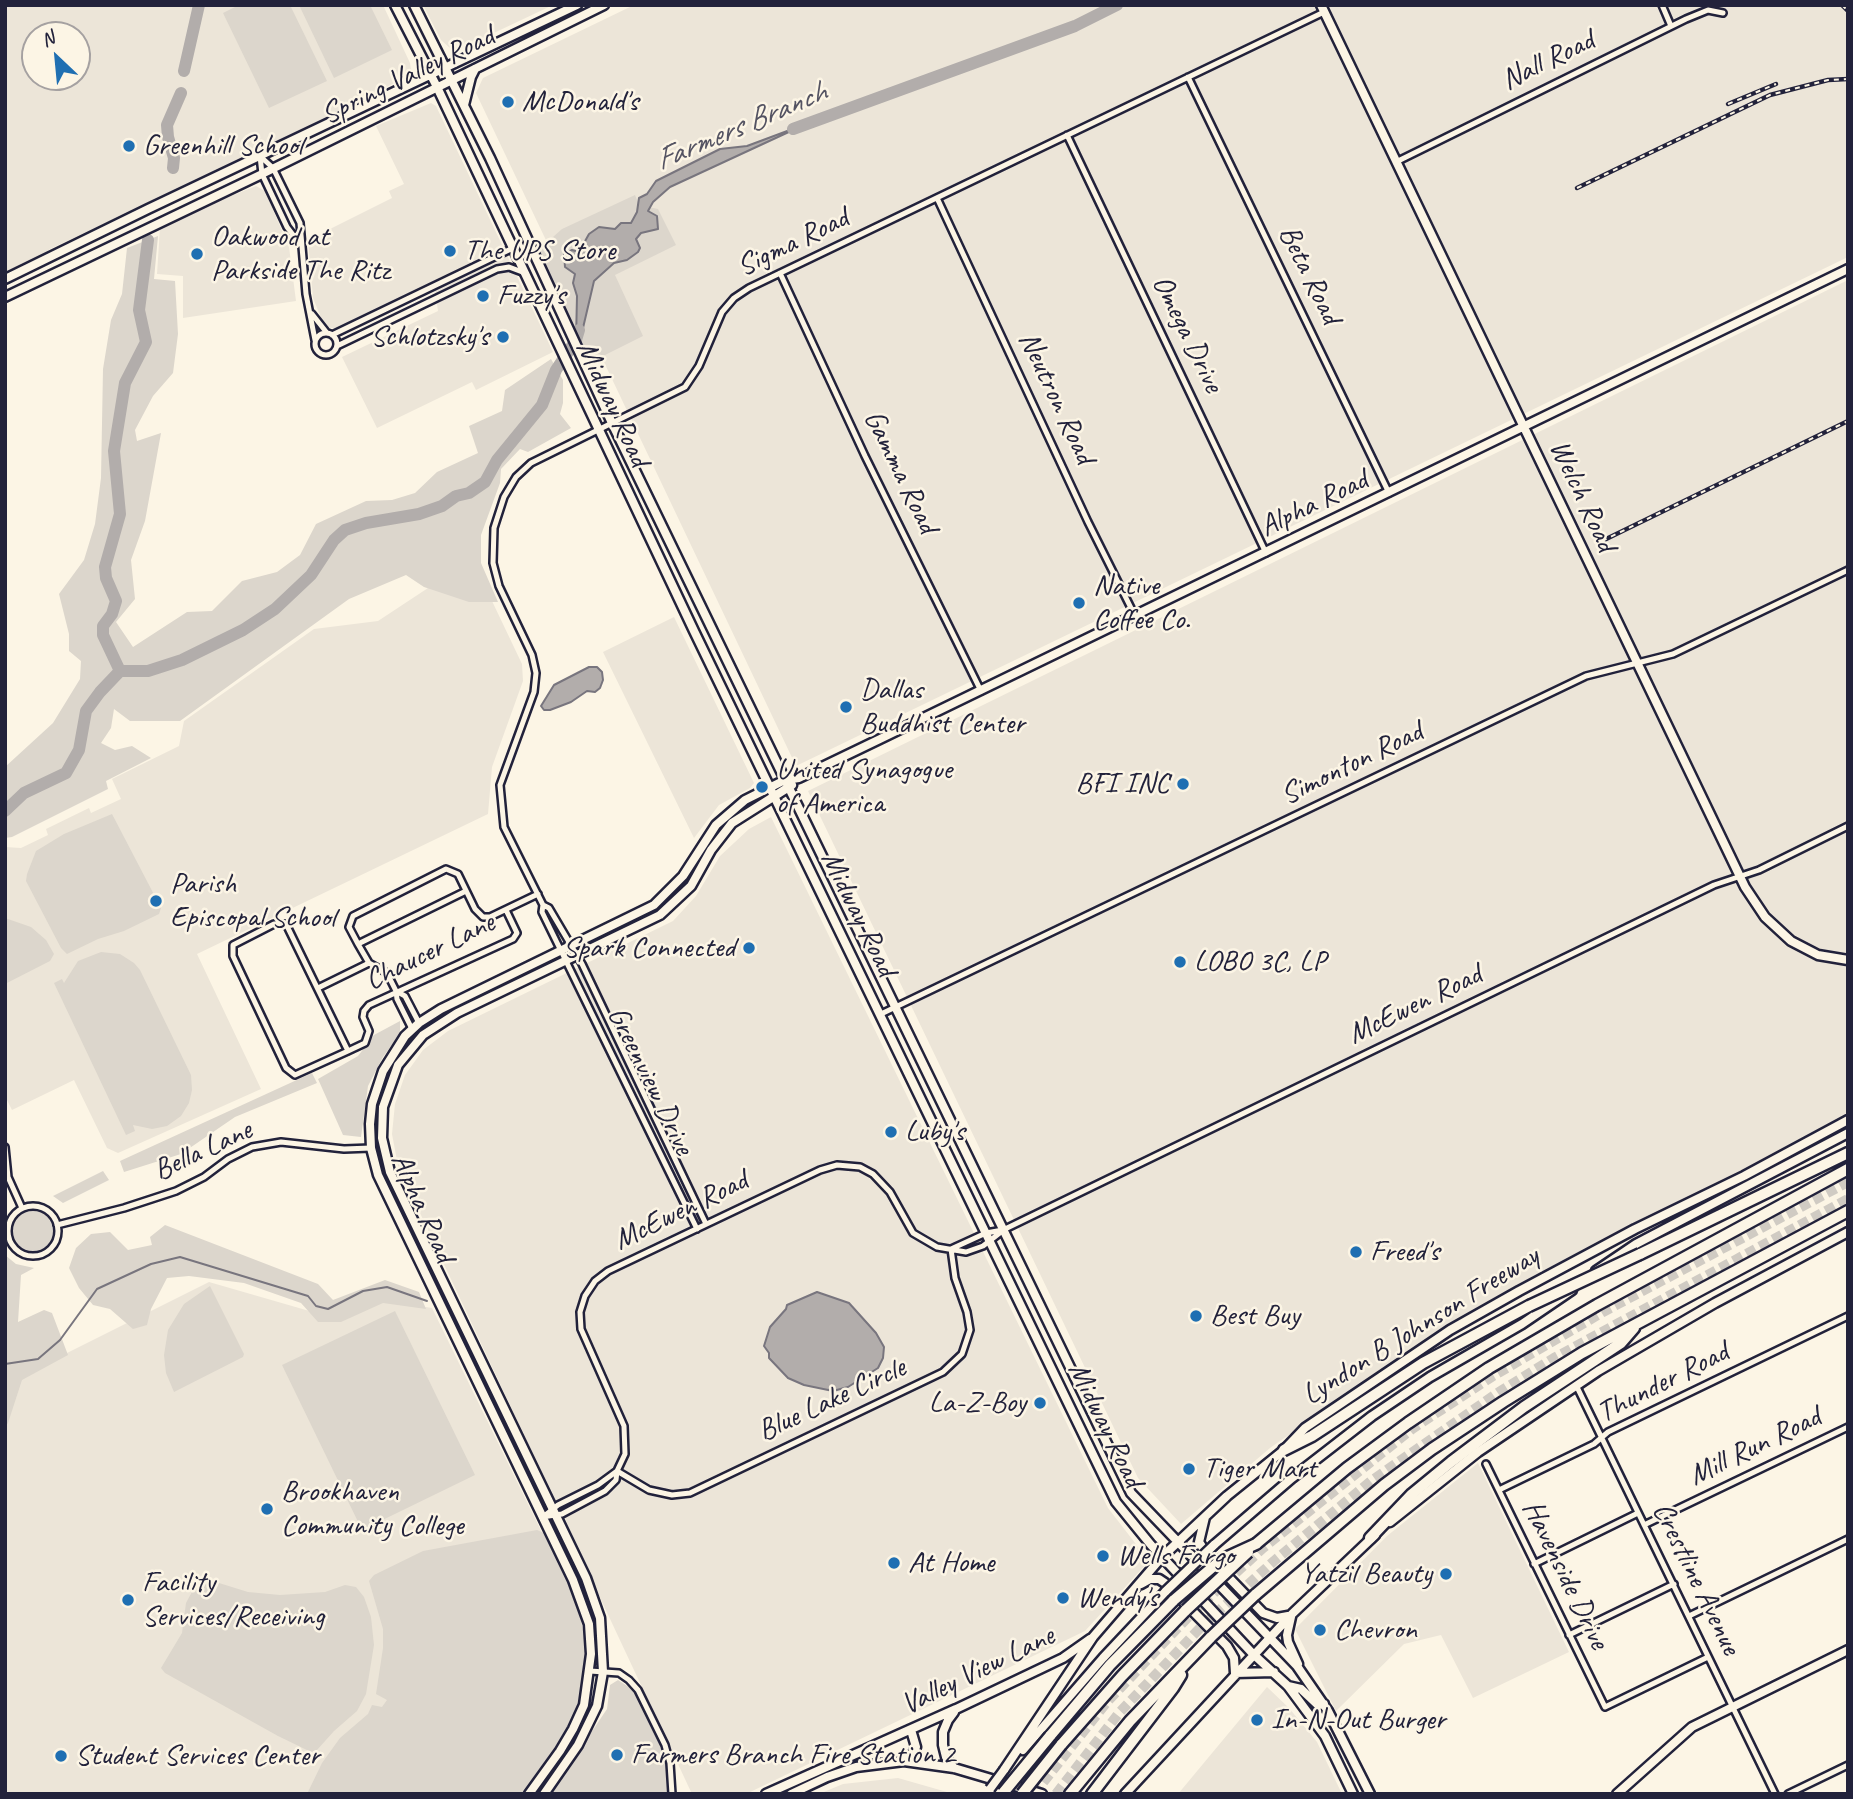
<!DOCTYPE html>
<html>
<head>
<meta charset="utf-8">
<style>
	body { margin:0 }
	#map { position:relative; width:1853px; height:1799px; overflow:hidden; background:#fcf5e5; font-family:Caveat,sans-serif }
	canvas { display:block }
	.frame { position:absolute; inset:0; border:7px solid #22223b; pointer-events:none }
	.north { position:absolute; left:21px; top:21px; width:70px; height:70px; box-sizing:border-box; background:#fcf5e5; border:2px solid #a5a1a1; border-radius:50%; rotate:334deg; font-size:19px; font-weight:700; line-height:28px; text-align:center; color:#22223b }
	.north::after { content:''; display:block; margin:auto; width:24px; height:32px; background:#1f6fb2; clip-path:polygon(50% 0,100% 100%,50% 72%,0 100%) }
</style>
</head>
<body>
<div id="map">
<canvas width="1853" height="1799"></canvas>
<div class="frame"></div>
<div class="north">N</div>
</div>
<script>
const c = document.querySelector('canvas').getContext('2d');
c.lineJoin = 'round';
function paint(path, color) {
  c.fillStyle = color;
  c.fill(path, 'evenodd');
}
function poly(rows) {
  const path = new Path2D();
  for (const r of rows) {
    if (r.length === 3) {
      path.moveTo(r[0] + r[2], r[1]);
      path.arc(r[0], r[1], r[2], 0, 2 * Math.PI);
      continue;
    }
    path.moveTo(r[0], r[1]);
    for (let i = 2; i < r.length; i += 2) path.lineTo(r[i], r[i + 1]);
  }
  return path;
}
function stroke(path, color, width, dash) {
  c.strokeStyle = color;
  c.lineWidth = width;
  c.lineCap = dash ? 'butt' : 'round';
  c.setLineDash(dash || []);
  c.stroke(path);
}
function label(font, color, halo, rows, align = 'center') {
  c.font = font + ' Caveat,sans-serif';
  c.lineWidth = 5;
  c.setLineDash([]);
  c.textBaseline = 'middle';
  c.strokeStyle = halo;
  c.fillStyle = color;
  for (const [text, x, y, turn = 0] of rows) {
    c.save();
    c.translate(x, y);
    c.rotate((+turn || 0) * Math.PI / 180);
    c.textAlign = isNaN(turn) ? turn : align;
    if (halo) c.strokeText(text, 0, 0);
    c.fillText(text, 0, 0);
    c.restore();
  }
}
paint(poly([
	[5,5,383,5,410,63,411,70,408,76,291,136,50,249,37,259,5,275],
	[35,35,77,35,77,77,35,77],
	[423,5,553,5,460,49,451,49,441,40],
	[634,5,1848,5,1848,257,796,766,476,93,483,78],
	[431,103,436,106,553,352,476,390,472,382,377,428,342,357,438,311,434,283,336,329,328,327,324,325,313,298,308,240,392,198,389,191,404,184,376,126],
	[256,186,265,191,289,247,296,301,183,318,183,276,157,274,160,228,206,206],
	[1848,280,1848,1115,1752,1168,1573,1255,1510,1291,1370,1378,1270,1448,1181,1524,1138,1478,808,791],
	[472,559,522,664,523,681,492,767,488,814,197,954,261,1089,118,1153,107,1148,74,1080,12,1110,5,1096,5,847,21,848,48,835,46,829,89,808,91,813,121,799,112,779,179,746,184,721,314,629,378,621],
	[674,617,754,783,750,788,719,805,694,838,603,652],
	[771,817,1108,1508,1149,1561,1085,1631,746,1794,692,1794,398,1166,392,1134,395,1104,405,1075,423,1050,448,1031,673,921,696,896,720,856,749,829],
	[209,1282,337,1319,382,1300,432,1308,577,1604,520,1794,5,1794,5,1413,19,1377],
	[1478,1463,1569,1652,1473,1698,1441,1635,1404,1644,1336,1711,1295,1629,1387,1536],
	[1267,1687,1289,1708,1317,1742,1342,1794,1178,1794],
	[898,1778,954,1794,819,1794,843,1784]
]), '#ece5d8');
paint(poly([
	[239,5,290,5,327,81,269,108,223,13],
	[299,5,370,5,392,50,334,78],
	[635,195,639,205,658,209,676,245,615,275,643,336,587,364,535,253,562,229],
	[158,236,154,279,175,281,178,334,173,373,153,396,135,430,137,441,161,433,145,521,131,560,135,599,116,622,133,647,187,612,212,611,242,581,277,572,300,555,316,524,366,501,392,500,415,493,437,472,478,453,469,426,502,411,505,390,551,359,563,380,563,403,560,414,571,428,528,452,520,449,501,469,500,483,481,535,481,563,498,602,469,602,424,587,406,575,349,599,180,721,130,721,114,709,111,728,101,743,115,750,132,746,151,758,106,781,108,789,12,837,5,838,5,767,53,723,80,679,81,661,69,651,69,634,59,594,84,560,95,524,101,478,103,369,111,320,122,294,127,248],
	[112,814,161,908,159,914,124,931,98,939,67,954,61,948,26,881,27,874,36,851,64,834],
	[5,918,31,927,46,940,54,954,50,961,5,984],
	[101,952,120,954,134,963,140,970,191,1075,192,1090,189,1103,181,1116,167,1126,152,1129,133,1125,135,1131,126,1135,54,983,62,979,64,983,78,961],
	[400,1021,400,1034,383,1057,368,1086,361,1137,343,1135,318,1079,358,1056,374,1035],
	[312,1073,317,1083,235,1117,181,1154,124,1172,120,1161],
	[103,1171,109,1180,63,1203,53,1196],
	[33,1231,21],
	[165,1225,318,1284,333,1300,385,1280,419,1292,426,1309,383,1303,341,1322,318,1322,301,1303,244,1283,189,1276,167,1278,151,1309,147,1325,133,1329,110,1309,93,1305,79,1288,69,1268,76,1248,91,1234,110,1232,128,1250,152,1245,150,1237],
	[5,1255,16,1264,34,1268,21,1275,18,1322,44,1310,52,1313,68,1355,22,1380,8,1423,5,1427],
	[210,1286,244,1354,243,1357,174,1392,166,1373,164,1355,168,1330,184,1304],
	[395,1311,475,1475,362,1530,282,1365],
	[537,1530,544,1533,576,1599,587,1648,583,1689,569,1730,522,1794,307,1794,322,1763,340,1738,368,1714,372,1705,382,1707,387,1700,376,1694,383,1648,383,1629,369,1581,374,1575,423,1551],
	[219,1583,248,1592,280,1595,325,1592,345,1585,356,1587,364,1597,371,1617,374,1645,366,1694,357,1711,334,1731,317,1750,311,1752,278,1736,165,1673,161,1668,182,1633,186,1603,194,1588,206,1584],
	[618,1680,635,1691,653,1726,667,1766,667,1794,550,1794,607,1709,610,1685]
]), '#dcd6cc');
const water = poly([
	[806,124,670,187,653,202,648,211,657,216,658,229,641,233,636,239,640,248,638,252,627,260,614,263,594,281,583,328,576,340,577,296,573,283,575,274,565,267,564,254,572,250,579,252,589,234,599,227,615,229,621,223,631,223,637,212,639,198,647,194,656,181,720,149,747,146,806,124],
	[589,667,597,667,602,672,603,680,600,688,595,692,587,691,571,702,550,710,544,710,541,706,554,685,589,667],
	[817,1292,849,1303,876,1333,884,1347,883,1358,878,1368,848,1387,833,1391,804,1385,788,1378,769,1358,769,1353,764,1346,770,1327,786,1309,787,1305,817,1292]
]);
paint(water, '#b2adab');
stroke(water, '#78757e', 2);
stroke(poly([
	[5,1364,38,1359,60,1340,97,1289,151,1264,180,1257,308,1296,316,1306,328,1309,363,1291,387,1287,427,1301]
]), '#78757e', 2);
stroke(poly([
	[184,71,199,5],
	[793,129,1075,26,1117,5],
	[173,168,174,158,168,137,167,125,181,93],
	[120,671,103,635,103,626,112,614,116,601,106,578,105,567,120,514,114,451,125,383,146,342,139,310,148,240],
	[5,811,24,793,66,773,79,750,86,711,100,692,120,671,148,671,182,660,243,630,275,609,311,575,334,540,345,530,366,523,419,514,442,506,456,496,469,493,485,482,497,460,542,405,556,370,576,340,579,330]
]), '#b2adab', 12);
stroke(poly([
	[1034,1794,1107,1702,1190,1615,1263,1548,1412,1429,1493,1376,1603,1312,1848,1182],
	[1056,1794,1119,1713,1202,1626,1274,1561,1371,1481,1499,1392,1554,1358,1848,1199]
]), '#d0cbc3', 10, [10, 5]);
const street = poly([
	[1662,5,1671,26],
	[1188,77,1389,493],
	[1067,135,1266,553],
	[260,156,273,168,300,223,306,294,315,340],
	[260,156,262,174,287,227,300,244],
	[1396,162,1686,19,1708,10,1723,13],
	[937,198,1088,522,1135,616],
	[780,273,865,456,981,691],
	[312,314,327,333],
	[326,344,11],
	[332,335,513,248],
	[337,346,497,269,509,267,525,273],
	[543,905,542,912,697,1229],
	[358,944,466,891],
	[318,988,369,963],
	[396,991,405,996,419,1023],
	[881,1014,1586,676,1673,654,1848,570],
	[412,1029,397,999,396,991,387,973,369,963,358,944,349,927,353,916,446,869,458,874,475,909,483,917,490,917,538,894],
	[348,1051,286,924,274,924,233,945,233,956,286,1068,295,1075,348,1051,365,1043,369,1031,363,1017,364,1011,369,1005,513,939,517,933,506,910],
	[5,1147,8,1177,22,1208],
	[33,1231,25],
	[706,1224,582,964,549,908,543,905,504,827,500,785,534,692,536,673,532,655,499,586,493,563,494,528,504,497,516,477,531,463,685,387,699,366,722,312,734,298,749,288,1324,12],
	[57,1225,124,1208,176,1191,204,1177,228,1159,252,1147,281,1142,344,1149,371,1148],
	[951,1249,986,1233,1003,1230,1714,885,1759,870,1848,826],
	[1576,1385,1775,1794],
	[1486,1464,1605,1707,1708,1657],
	[617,1471,649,1490,672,1495,690,1493,943,1372,962,1354,970,1330,967,1312,955,1278,951,1249],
	[1499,1490,1594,1444,1608,1432,1848,1316],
	[542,1517,562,1514,605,1491,616,1480,617,1471,625,1454,624,1426,581,1329,580,1312,585,1296,595,1281,608,1271,820,1170,837,1165,860,1167,873,1174,890,1192,913,1233,937,1247,966,1252,983,1246,1001,1232],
	[543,1517,558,1505,598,1485,617,1471],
	[1644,1525,1848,1427],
	[1534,1564,1638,1513],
	[1689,1616,1848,1539],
	[1569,1635,1674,1584],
	[590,1671,619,1673,629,1680,638,1690,665,1745,670,1763,672,1794],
	[1788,1794,1848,1765]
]);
const secondary = poly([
	[395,5,437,87,694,631,1116,1502,1151,1545,1253,1654,1288,1686,1325,1736,1353,1794],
	[414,5,490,158,612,423,1131,1493,1297,1666,1328,1711,1370,1794],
	[1321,5,1745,887,1765,917,1791,941,1818,955,1848,960],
	[464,105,471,77,475,69],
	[5,279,148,209,577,5],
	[5,297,262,174,604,5],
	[1596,1271,1636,1244,1848,1133],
	[1205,1517,1199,1542,1208,1556,1263,1613,1277,1618,1288,1616],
	[1390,1522,1478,1452,1598,1371,1715,1303,1848,1232],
	[1214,1545,1292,1478,1372,1416,1430,1377,1522,1324,1572,1290],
	[1141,1584,1150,1579,1159,1579,1165,1583,1227,1646,1234,1658,1235,1673],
	[1291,1617,1287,1635,1288,1642,1298,1664],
	[1235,1673,1274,1672],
	[1288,1686,1301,1689,1318,1705,1324,1704],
	[954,1712,948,1720,943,1732,943,1745,946,1757,954,1768],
	[1023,1750,1103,1658,1166,1591],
	[904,1761,913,1754,916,1747,911,1730],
	[1004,1770,1093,1637,1162,1557,1227,1496,1284,1450,1305,1428,1450,1330,1519,1291,1635,1229,1744,1176,1848,1120],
	[529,1794,560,1751,573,1729,584,1705,591,1654,589,1624,573,1580,378,1175,371,1148,370,1124,372,1104,383,1071,405,1036,419,1023,441,1009,654,905,683,876,716,825,745,800,785,780,799,778,880,739,1848,269],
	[544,1794,578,1745,597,1706,603,1672,600,1618,586,1578,390,1172,382,1138,383,1107,398,1065,423,1035,457,1013,660,915,691,886,711,850,732,823,792,785],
	[766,1794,956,1709,1063,1658,1090,1639],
	[791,1794,827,1777,856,1767,904,1761,954,1768,1042,1794],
	[1125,1794,1292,1614,1375,1535],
	[1617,1794,1692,1727,1848,1650]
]);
const highway = poly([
	[1640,1254,1848,1153],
	[1284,1450,1312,1436,1423,1363,1529,1306],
	[1370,1538,1412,1494,1451,1462,1524,1407,1621,1343,1634,1328],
	[1256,1544,1347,1468,1408,1423,1489,1368,1597,1305,1848,1169],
	[1255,1595,1384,1485,1432,1449,1503,1402,1582,1353,1848,1211],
	[1050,1736,1110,1665,1174,1600],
	[1061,1745,1122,1676,1186,1610],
	[1070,1794,1130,1721,1211,1637],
	[1092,1794,1173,1688,1181,1675]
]);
stroke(street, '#22223b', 10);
stroke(secondary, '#22223b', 13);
stroke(highway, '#22223b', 15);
stroke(street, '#fcf5e5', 5);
stroke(secondary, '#fcf5e5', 8);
stroke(highway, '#fcf5e5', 10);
const rail = poly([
	[1842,5,1848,11],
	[1728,104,1776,84],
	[1577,188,1770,95,1828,80,1848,79],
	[1602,541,1848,421]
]);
stroke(rail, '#22223b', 4.5);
stroke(rail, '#fcf5e5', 2, [5]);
const secondaryBridge = poly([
	[1166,1591,1214,1545],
	[990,1789,1004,1770]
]);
const highwayBridge = poly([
	[1529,1306,1640,1254],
	[1174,1600,1221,1560,1256,1544],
	[1186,1610,1248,1552],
	[1211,1637,1255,1595],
	[1003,1793,1050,1736],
	[1022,1794,1061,1745]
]);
stroke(secondaryBridge, '#22223b', 13, []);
stroke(highwayBridge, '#22223b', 15, []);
stroke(secondaryBridge, '#fcf5e5', 8);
stroke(highwayBridge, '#fcf5e5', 10);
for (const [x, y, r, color] of [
	[508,102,7,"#1f6fb2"],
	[129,146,7,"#1f6fb2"],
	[450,251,7,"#1f6fb2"],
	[197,254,7,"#1f6fb2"],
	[483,296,7,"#1f6fb2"],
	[503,337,7,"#1f6fb2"],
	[1079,603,7,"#1f6fb2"],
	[846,707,7,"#1f6fb2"],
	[1183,784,7,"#1f6fb2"],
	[762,787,7,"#1f6fb2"],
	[156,901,7,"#1f6fb2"],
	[749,948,7,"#1f6fb2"],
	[1180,962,7,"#1f6fb2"],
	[891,1132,7,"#1f6fb2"],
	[1356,1252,7,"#1f6fb2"],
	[1196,1316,7,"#1f6fb2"],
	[1040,1403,7,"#1f6fb2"],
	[1189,1469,7,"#1f6fb2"],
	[267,1509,7,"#1f6fb2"],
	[1103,1556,7,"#1f6fb2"],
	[894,1563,7,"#1f6fb2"],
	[1446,1574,7,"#1f6fb2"],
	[1063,1598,7,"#1f6fb2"],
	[128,1600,7,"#1f6fb2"],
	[1320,1630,7,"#1f6fb2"],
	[1257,1720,7,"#1f6fb2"],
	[617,1755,7,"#1f6fb2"],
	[61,1756,7,"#1f6fb2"]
]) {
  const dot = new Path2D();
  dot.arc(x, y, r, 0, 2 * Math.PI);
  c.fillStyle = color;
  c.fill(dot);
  stroke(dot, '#fcf5e5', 2.5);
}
label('30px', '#22223b', '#fcf5e5', [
	["Nall Road",1548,61,-26],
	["Spring Valley Road",408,76,-26],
	["Sigma Road",793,243,-26],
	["Beta Road",1309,275,64],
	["Omega Drive",1187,334,64],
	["Neutron Road",1056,398,65],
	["Midway Road",612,404,65],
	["Gamma Road",900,472,64],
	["Welch Road",1582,496,65],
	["Alpha Road",1314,504,-26],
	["Simonton Road",1352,764,-26],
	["Midway Road",858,914,64],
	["Chaucer Lane",430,952,-26],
	["McEwen Road",1415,1005,-26],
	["Greenview Drive",650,1081,64],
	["Bella Lane",203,1151,-25],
	["Alpha Road",422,1208,66],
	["McEwen Road",681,1211,-26],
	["Lyndon B Johnson Freeway",1421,1326,-32],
	["Thunder Road",1663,1383,-27],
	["Blue Lake Circle",832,1400,-25],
	["Midway Road",1105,1425,64],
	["Mill Run Road",1755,1447,-26],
	["Havenside Drive",1565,1575,64],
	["Crestline Avenue",1696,1579,64],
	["Valley View Lane",978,1671,-26]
]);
label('30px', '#22223b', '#fcf5e5', [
	["McDonald's",522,102],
	["Greenhill School",143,146],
	["Oakwood at",211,237],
	["Parkside The Ritz",211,271],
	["The UPS Store",464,251],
	["Fuzzy's",497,296],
	["Schlotzsky's",489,337,"right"],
	["Native",1093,586],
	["Coffee Co.",1093,620],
	["Dallas",860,690],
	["Buddhist Center",860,724],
	["United Synagogue",776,770],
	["of America",776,804],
	["BFI INC",1169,784,"right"],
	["Parish",170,884],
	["Episcopal School",170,918],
	["Spark Connected",735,948,"right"],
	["LOBO 3C, LP",1194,962],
	["Luby's",905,1132],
	["Freed's",1370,1252],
	["Best Buy",1210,1316],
	["La-Z-Boy",1026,1403,"right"],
	["Tiger Mart",1203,1469],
	["Brookhaven",281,1492],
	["Community College",281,1526],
	["Wells Fargo",1117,1556],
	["At Home",908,1563],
	["Yatzil Beauty",1432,1574,"right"],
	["Facility",142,1583],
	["Services/Receiving",142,1617],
	["Wendy's",1077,1598],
	["Chevron",1334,1630],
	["In-N-Out Burger",1271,1720],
	["Farmers Branch Fire Station 2",631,1755],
	["Student Services Center",75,1756]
], 'left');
label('italic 32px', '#545362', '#fcf5e5', [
	["Farmers Branch",741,127,-23]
]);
</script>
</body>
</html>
